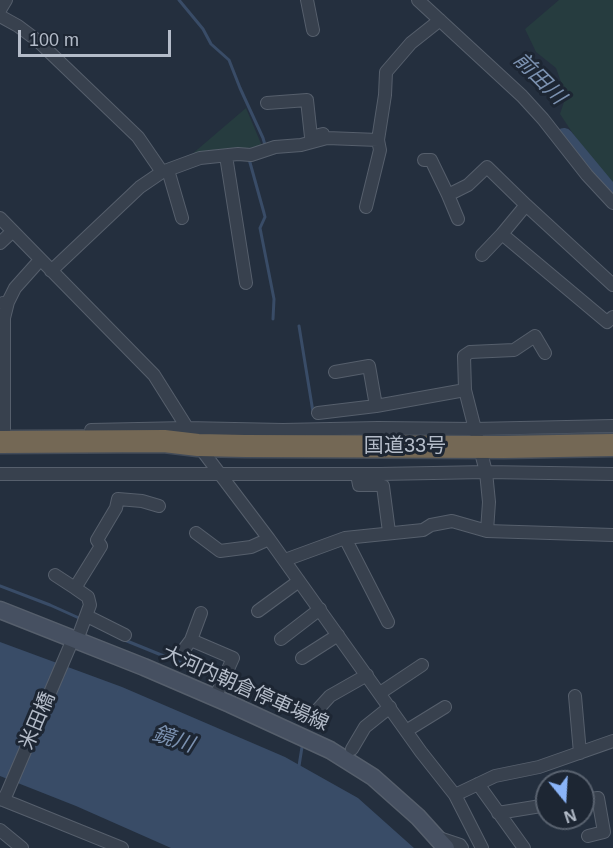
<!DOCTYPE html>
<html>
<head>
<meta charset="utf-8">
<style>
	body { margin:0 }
	#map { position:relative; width:613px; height:848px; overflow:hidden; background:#242f3e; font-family:Arial,sans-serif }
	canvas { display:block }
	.north { position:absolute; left:535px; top:770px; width:60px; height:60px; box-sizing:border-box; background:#1d2633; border:2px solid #59626f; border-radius:50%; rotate:162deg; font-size:16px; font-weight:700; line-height:24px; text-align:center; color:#b4bcc9 }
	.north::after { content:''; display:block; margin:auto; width:21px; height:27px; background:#8ab4f8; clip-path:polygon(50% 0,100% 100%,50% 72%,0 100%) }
	.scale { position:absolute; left:18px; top:30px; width:153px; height:27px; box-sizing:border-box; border:3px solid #b4bcc9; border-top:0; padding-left:8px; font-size:18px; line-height:21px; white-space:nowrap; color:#b4bcc9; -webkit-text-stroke:4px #1d2633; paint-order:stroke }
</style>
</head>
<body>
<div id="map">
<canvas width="613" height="848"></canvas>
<div class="north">N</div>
<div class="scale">100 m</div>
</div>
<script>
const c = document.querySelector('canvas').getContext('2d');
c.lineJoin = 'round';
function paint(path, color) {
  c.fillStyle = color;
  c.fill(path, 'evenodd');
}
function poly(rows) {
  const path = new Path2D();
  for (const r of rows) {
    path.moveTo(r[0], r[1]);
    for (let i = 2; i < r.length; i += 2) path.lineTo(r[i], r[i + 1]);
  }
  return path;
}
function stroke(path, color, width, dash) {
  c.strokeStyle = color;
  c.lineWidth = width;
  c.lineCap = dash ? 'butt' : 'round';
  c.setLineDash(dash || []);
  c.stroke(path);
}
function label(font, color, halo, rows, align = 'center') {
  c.font = font + ' Arial,"Noto Sans JP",sans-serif';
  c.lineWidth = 6;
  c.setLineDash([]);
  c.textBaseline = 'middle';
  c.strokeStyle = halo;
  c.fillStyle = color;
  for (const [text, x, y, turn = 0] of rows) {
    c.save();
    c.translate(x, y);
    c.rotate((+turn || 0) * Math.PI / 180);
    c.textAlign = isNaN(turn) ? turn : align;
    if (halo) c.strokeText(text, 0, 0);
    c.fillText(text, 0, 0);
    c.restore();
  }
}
paint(poly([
	[559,0,613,0,613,194,560,114,566,96,556,68,536,52,525,29],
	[246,108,262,146,191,155]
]), '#263c3f');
paint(poly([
	[0,642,122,687,285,757,358,798,414,848,171,848,76,806,0,776]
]), '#394c67');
stroke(poly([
	[179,0,203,29,211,44,229,60,240,88,263,138,265,145],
	[249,159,264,213,265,217,260,228,274,299,273,319],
	[299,326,313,412],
	[0,586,50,605,79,618],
	[122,639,218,678],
	[228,681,306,710,308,713],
	[299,766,302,747]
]), '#394c67', 3);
stroke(poly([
	[564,137,613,196]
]), '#394c67', 18);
const street = poly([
	[307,0,313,30],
	[418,0,522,96,543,119,587,175,613,203],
	[0,10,6,0],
	[0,16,18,26,38,41,138,137,162,172,140,187,51,271],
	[267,103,307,100,311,137,323,134],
	[226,156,246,283],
	[424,160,431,160,448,195,458,219],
	[168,170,182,218],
	[162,172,200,158,238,154,251,155,275,147,301,145,327,138,378,140],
	[448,195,468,185,487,167,526,205],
	[366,207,380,150,378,140,385,95,386,72,411,43,440,20],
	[0,218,154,375,198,445,269,539,421,752,455,795,482,848],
	[0,243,13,231],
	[482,255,502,234],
	[613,285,526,205,502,234,607,322,613,317],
	[3,303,8,302,15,288,40,260],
	[335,372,369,366,376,406],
	[465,390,464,356,470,352,514,350,535,336,545,353],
	[318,413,376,406,465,390,486,472,489,502,487,531],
	[91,430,186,428,283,430,378,428,474,429,613,426],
	[4,431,4,318,8,302],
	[0,474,380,474,486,472,613,474],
	[357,474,359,485,379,485,383,486,389,532],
	[196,533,220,551,251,547,269,539],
	[345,538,388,622],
	[285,560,345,538,423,530,431,525,452,521,487,531,613,535],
	[55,575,75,588],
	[258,611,299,581],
	[87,616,125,635],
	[281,639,320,609],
	[77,640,90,605,88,597,75,588,101,546,97,540,116,508,118,499,142,501,159,506],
	[191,640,233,658,215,698],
	[185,648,191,640,201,613],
	[302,658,338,635],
	[380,693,422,665],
	[575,696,580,753],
	[311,717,330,696,367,675],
	[406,731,445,707],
	[352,749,365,727,390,707],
	[478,784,524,848],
	[455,795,495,776,539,767,613,741],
	[0,799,3,800,7,793,73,639],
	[583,800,598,798,604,832,588,836],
	[498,813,547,805],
	[43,816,16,805,3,800,43,816,122,848],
	[0,830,22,848],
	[436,837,460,845,462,848]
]);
const secondary = poly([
	[0,610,144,667,230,704,330,750,373,777,418,817,446,848]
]);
const highway = poly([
	[0,442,164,441,198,445,245,446,504,447,613,445]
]);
stroke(street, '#565f6c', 14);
stroke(secondary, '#565f6c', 19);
stroke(highway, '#434c59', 25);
stroke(street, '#38414e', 12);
stroke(secondary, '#465061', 16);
stroke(highway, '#746855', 22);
label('20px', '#b4bcc9', '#1d2633', [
	["国道33号",405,446],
	["大河内朝倉停車場線",245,689,24],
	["米田橋",38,721,-67]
]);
label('italic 21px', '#7c92b1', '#1d2633', [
	["前田川",539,79,45],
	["鏡川",173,740,18]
]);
</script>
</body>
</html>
